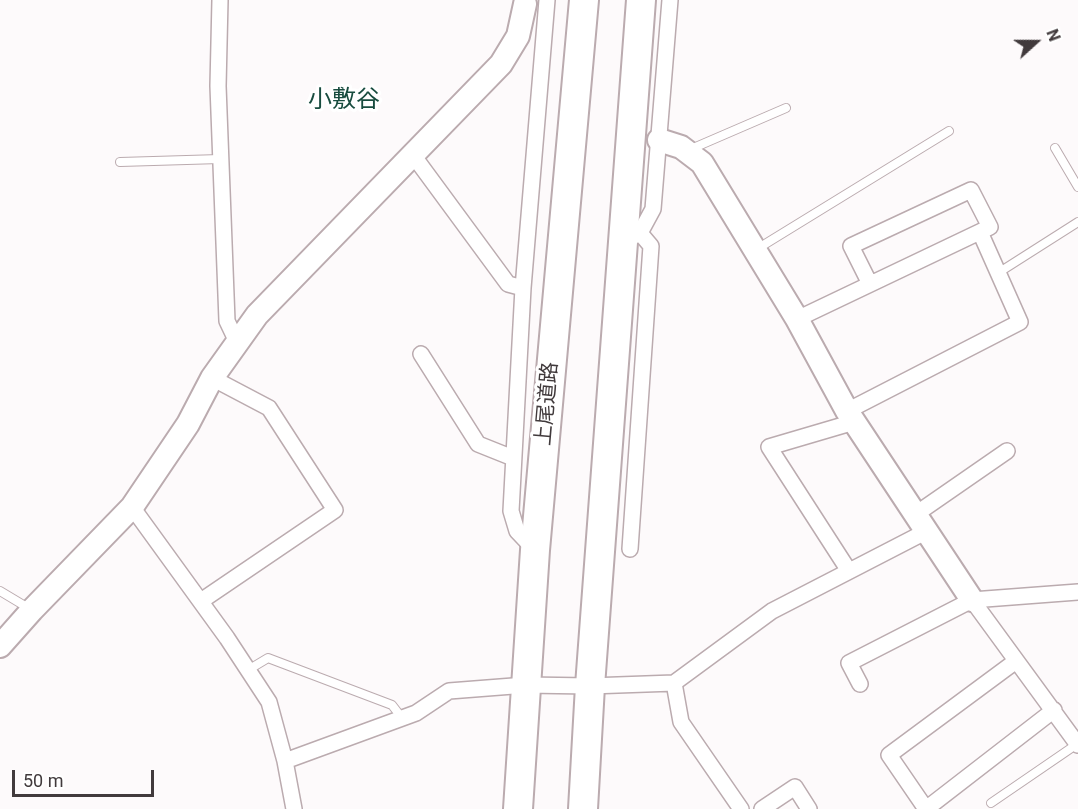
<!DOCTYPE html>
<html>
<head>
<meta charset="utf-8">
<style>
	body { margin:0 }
	#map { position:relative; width:1078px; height:809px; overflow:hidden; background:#fdfafb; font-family:Roboto,sans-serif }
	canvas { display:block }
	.north { position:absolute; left:1006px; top:12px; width:60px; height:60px; -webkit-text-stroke:4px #fff; paint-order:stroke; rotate:69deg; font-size:16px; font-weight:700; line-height:24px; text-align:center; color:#413a3c }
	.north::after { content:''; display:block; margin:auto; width:21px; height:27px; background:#413a3c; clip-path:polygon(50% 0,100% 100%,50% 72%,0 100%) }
	.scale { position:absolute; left:12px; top:770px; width:142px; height:27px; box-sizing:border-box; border:3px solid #413a3c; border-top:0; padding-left:8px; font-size:18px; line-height:21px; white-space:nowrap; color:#413a3c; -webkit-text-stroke:4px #fff; paint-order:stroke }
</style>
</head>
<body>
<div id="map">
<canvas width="1078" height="809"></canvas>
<div class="north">N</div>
<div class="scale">50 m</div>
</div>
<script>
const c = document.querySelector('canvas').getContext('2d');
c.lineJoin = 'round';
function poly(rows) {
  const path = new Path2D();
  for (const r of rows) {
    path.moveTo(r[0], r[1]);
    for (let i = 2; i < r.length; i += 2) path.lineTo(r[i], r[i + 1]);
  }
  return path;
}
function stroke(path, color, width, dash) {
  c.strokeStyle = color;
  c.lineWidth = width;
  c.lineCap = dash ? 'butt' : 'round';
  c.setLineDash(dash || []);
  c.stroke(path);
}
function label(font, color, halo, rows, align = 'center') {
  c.font = font + ' Roboto,"Noto Sans JP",sans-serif';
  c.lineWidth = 6;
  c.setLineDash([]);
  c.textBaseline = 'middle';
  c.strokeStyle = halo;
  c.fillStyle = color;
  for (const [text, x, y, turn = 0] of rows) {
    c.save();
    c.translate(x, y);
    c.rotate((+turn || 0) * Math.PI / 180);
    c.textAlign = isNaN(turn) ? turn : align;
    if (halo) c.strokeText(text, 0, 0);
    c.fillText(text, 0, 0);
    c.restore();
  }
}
const lane = poly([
	[1055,148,1078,187],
	[691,149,786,108],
	[120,162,220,159],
	[757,249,949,131],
	[998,273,1078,222],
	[0,591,30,609],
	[248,670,268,658,392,705,402,718],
	[991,803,1077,744]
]);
const street = poly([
	[220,0,218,86,227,321,237,342],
	[413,155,508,284,523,288],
	[632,237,640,233,653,209,670,0],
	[797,319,990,227,971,190,851,246,870,284],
	[421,354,478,444,513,458],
	[847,411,1020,322,980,232],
	[132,507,227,638,269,702,285,761,294,809],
	[916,514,1007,451],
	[630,549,651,246,640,233],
	[535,550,517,531,511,511,523,288,547,0],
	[849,571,769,447,854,422],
	[972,600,1078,745],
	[201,601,335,510,269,408,212,378],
	[674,683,681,722,741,809],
	[860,684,849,663,972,600,1078,592],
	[285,761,416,713,449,691,526,685,590,686,674,683,772,611,927,531],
	[762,809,795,787,809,809],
	[926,809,889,755,1016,661],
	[926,809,1054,710]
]);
const secondary = poly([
	[659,140,681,147,702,163,797,319,847,411,972,600],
	[0,646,32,610,132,507,188,424,212,378,257,315,501,64,518,36,525,4]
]);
const highway = poly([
	[518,809,535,550,584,0],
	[583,809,590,686,641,0]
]);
stroke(lane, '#bbabaf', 10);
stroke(street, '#bbabaf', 18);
stroke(secondary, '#bbabaf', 26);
stroke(highway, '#bbabaf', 32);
stroke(lane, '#fff', 8);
stroke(street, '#fff', 15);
stroke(secondary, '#fff', 22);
stroke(highway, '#fff', 28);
label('21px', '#413a3c', '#fff', [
	["上尾道路",548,404,-85]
]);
label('24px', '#184c3f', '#fff', [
	["小敷谷",344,101]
]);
</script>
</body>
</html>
